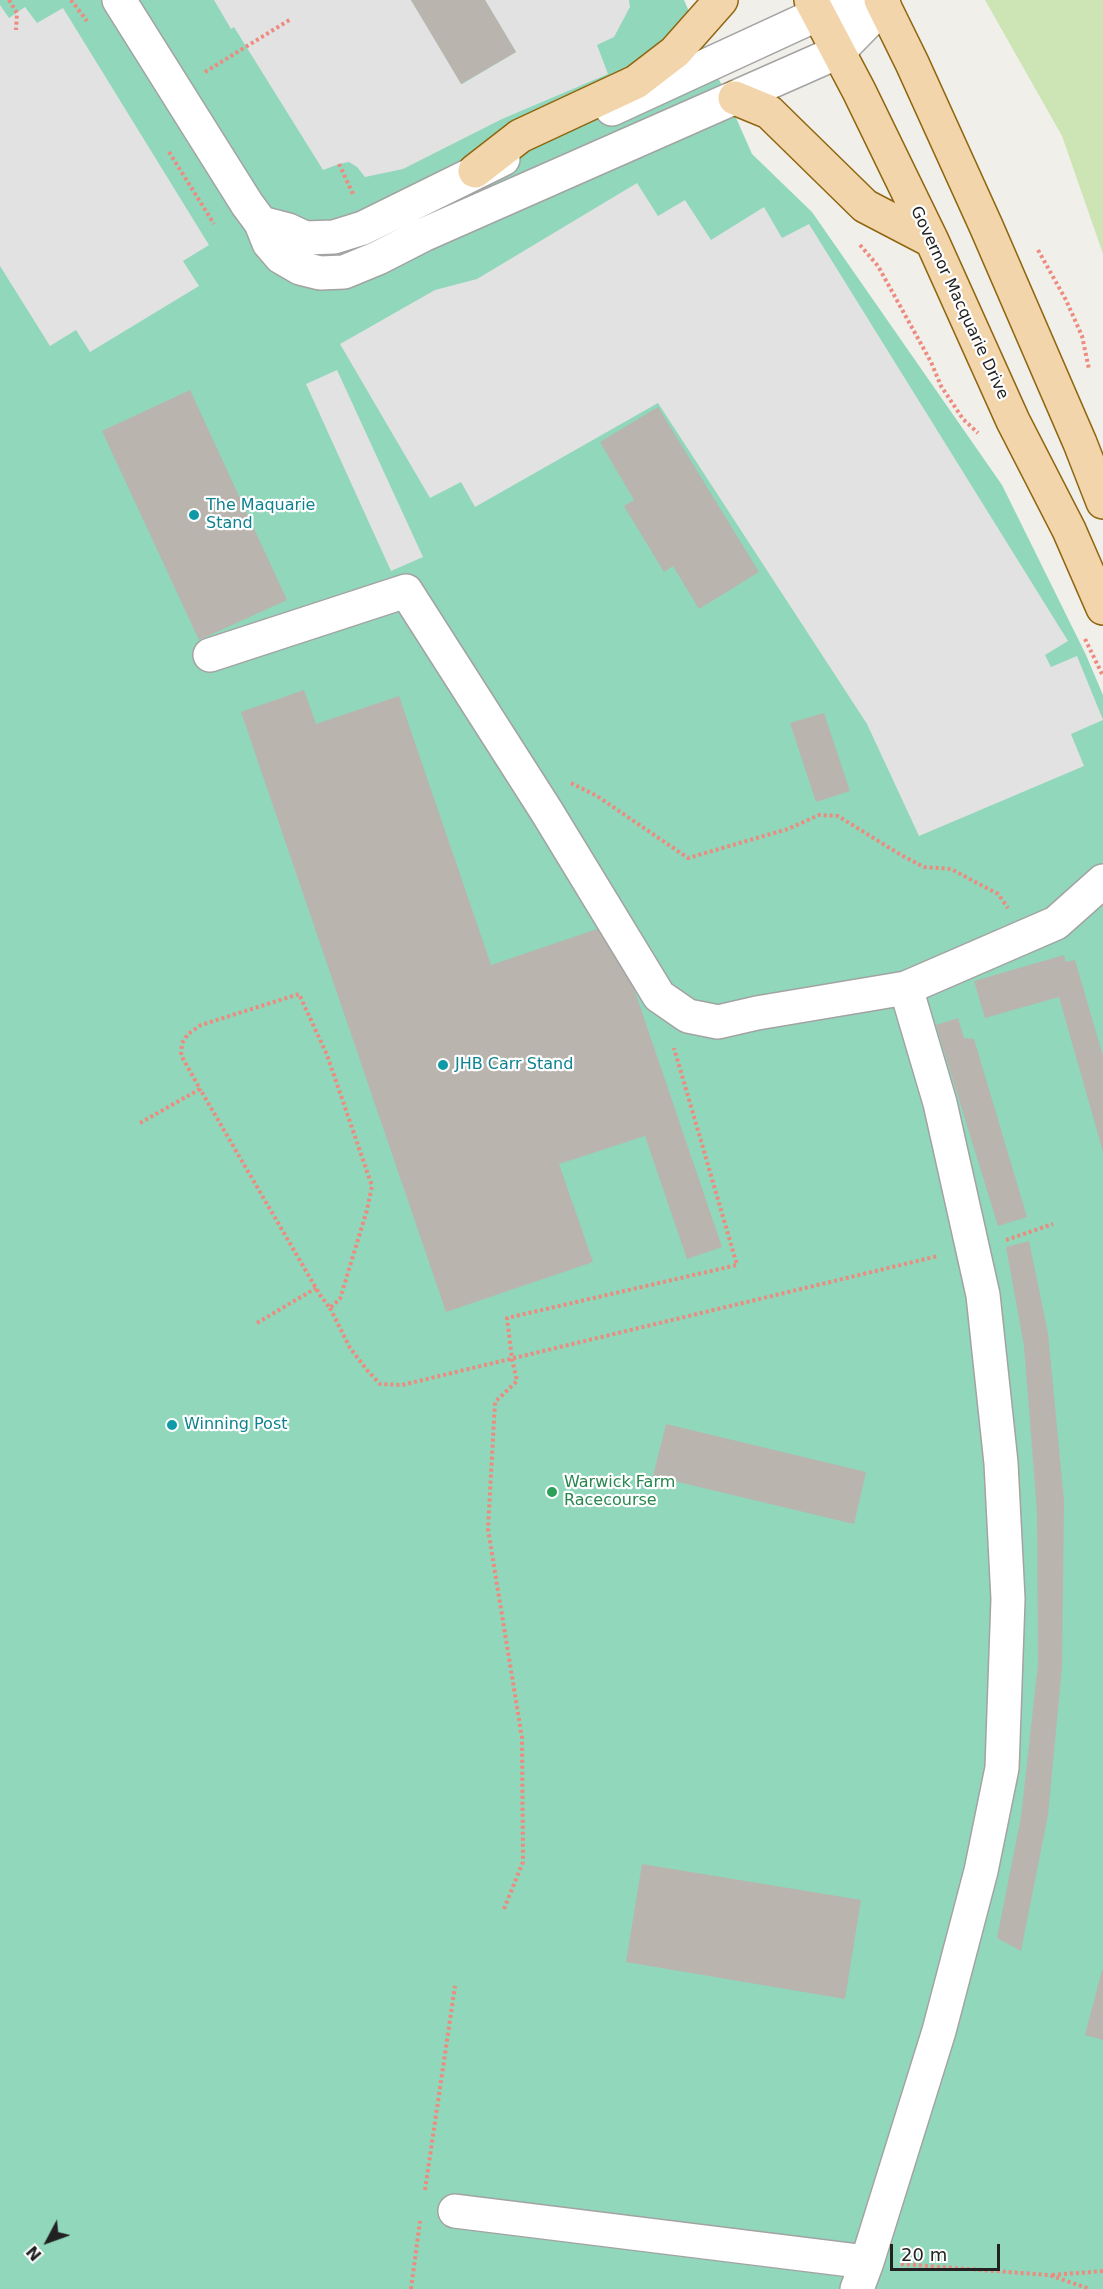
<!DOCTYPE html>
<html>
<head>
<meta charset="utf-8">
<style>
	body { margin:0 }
	#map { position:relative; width:1103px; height:2289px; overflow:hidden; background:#f1efea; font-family:"DejaVu Sans",sans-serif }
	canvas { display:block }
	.north { position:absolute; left:18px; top:2211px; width:60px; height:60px; -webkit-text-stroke:4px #fff; paint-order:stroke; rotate:229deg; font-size:16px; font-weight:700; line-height:24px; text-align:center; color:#222 }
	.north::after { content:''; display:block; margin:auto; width:21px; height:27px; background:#222; clip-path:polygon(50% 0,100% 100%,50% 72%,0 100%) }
	.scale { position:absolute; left:890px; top:2244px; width:110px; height:27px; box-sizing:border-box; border:3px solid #222; border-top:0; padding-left:8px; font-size:18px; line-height:21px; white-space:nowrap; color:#222; -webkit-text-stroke:4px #fff; paint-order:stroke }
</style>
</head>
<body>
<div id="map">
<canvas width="1103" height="2289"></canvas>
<div class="north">N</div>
<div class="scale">20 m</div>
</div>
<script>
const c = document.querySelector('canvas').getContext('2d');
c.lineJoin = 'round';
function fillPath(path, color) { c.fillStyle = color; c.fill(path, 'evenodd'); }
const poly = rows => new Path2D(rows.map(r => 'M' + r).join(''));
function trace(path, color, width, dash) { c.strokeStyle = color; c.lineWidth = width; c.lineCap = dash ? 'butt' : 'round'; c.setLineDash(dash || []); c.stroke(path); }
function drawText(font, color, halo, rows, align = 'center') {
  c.font = font + ' "DejaVu Sans",sans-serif'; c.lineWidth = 4.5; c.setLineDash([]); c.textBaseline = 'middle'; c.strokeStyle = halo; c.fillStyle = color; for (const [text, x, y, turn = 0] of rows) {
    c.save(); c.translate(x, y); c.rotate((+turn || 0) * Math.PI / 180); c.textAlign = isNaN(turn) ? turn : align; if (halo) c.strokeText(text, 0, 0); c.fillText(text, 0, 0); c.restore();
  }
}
const grass = poly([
	[985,0,1103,0,1103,254,1062,136]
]);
const pitch = poly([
	[0,0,684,0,752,154,812,212,1002,485,1086,655,1103,695,1103,2289,0,2289]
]);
const parking = poly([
	[214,0,411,0,462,84,516,52,485,0,629,0,630,7,614,37,597,45,608,74,502,119,403,169,365,177,357,167,349,162,339,164,323,170,234,27,231,29],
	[0,5,9,18,25,7,37,23,63,8,209,245,183,261,199,286,90,352,76,330,50,346,0,266],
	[637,183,658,216,685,200,711,240,764,207,782,238,809,224,1068,641,1045,655,1051,667,1077,656,1103,720,1071,734,1084,766,919,836,867,724,658,403,475,507,461,482,430,498,340,344,435,290,477,279],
	[337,370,423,557,391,571,306,384]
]);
const building = poly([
	[411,0,485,0,516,52,461,84],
	[190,390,287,600,199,640,102,431],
	[658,407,759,572,699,609,673,566,664,572,624,506,634,500,600,442],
	[304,690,316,724,399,696,491,965,612,924,722,1247,687,1259,645,1136,559,1164,593,1262,446,1312,241,712],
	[824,713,850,791,816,802,790,723],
	[1064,955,1066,962,1075,960,1103,1056,1103,1152,1059,997,985,1018,974,981],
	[958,1018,964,1038,974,1039,1027,1217,998,1226,936,1025],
	[1029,1241,1048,1333,1064,1501,1062,1667,1048,1815,1021,1951,997,1938,1021,1817,1038,1664,1037,1511,1024,1346,1006,1247],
	[666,1424,866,1472,854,1524,653,1476],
	[642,1864,861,1900,845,1999,626,1962],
	[1102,1970,1103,1970,1103,2040,1085,2035]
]);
const path = poly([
	[9,0,17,13,16,30],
	[71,0,87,21],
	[205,72,291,19],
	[169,152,214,224],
	[339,164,353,194],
	[860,245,878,266,931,362,941,386,963,419,978,433],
	[1038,250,1066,300,1082,336,1089,369],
	[1085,639,1103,676],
	[571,783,597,796,688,858,788,829,819,815,838,816,901,855,924,867,951,869,998,894,1008,908],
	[140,1123,200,1089,181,1055,182,1043,188,1034,201,1025,299,994,327,1055,372,1186,367,1210,340,1299,330,1308,320,1295,200,1089],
	[1006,1240,1053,1224],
	[330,1308,350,1348,367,1370,380,1384,402,1385,938,1256],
	[257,1323,316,1288],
	[504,1909,523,1862,522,1738,488,1529,495,1402,517,1381,512,1359,507,1318,737,1265,674,1048],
	[425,2190,455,1986],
	[901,2264,1049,2275,1090,2289],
	[1052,2275,1103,2271],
	[411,2289,420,2221]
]);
const minor = poly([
	[119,0,247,204,261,223,269,243,281,257,300,268,320,273,344,272,378,258,423,235,838,52,884,5],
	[612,109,818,14,884,5],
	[261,223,288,230,305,238,334,237,363,228,503,159],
	[210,655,406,591,547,812,659,996,688,1016,718,1022,757,1013,906,988],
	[455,2211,867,2262],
	[857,2289,867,2262,939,2031,981,1871,1002,1768,1008,1599,1001,1463,983,1295,940,1103,906,988,1056,923,1103,881]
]);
const major = poly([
	[811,0,859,91,932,241,1013,421,1069,530,1103,608],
	[881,0,912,63,986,226,1080,443,1103,502],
	[735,98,769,112,865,206,932,241],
	[475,171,520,136,636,82,675,52,721,0]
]);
const markers = [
	[194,515,6,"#0f9aa8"],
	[443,1065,6,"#0f9aa8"],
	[172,1425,6,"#0f9aa8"],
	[552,1492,6,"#2e9e5b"]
];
const streetNames = [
	["Governor Macquarie Drive",959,303,65]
];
const cultureNames = [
	["The Maquarie",206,506],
	["Stand",206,524],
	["JHB Carr Stand",455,1065],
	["Winning Post",184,1425]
];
const leisureNames = [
	["Warwick Farm",564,1483],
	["Racecourse",564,1501]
];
fillPath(grass, '#cde5b5');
fillPath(pitch, '#90d7bc');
fillPath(parking, '#e2e2e2');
fillPath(building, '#bab4af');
trace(minor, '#a3a3a3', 36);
trace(major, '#906610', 36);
trace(path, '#ed8b7f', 4, [3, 3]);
trace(minor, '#fff', 33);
trace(major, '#f3d5ac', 33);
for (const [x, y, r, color] of markers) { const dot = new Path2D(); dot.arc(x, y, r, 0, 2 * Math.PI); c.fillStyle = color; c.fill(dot); trace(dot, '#fff', 2); }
drawText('16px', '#222', '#fff', streetNames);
drawText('16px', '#0d838f', '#fff', cultureNames, 'left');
drawText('16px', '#27864d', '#fff', leisureNames, 'left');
</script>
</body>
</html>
